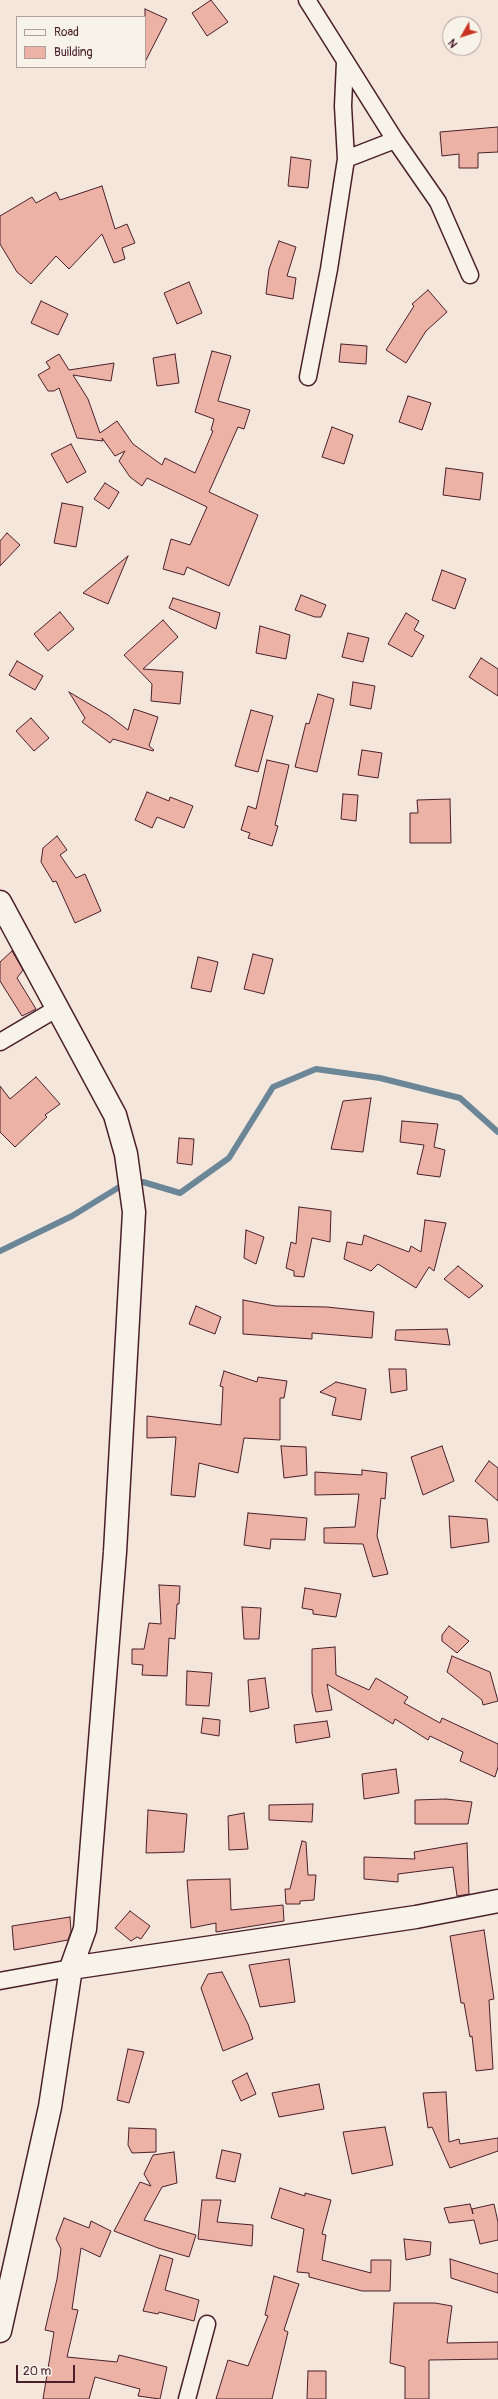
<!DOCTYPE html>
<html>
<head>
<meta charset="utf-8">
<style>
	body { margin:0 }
	#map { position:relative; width:498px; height:2399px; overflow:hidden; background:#f5e6db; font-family:Pangolin,sans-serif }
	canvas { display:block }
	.legend { position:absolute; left:16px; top:16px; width:130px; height:52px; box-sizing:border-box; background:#f7f3e8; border:1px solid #b29e9c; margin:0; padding:5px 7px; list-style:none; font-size:12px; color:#4a1f2b }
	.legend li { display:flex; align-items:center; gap:8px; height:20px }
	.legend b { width:20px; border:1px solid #b29e9c }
	.north { position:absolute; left:442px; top:16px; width:40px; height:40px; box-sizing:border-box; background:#f7f3e8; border:1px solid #b29e9c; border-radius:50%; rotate:231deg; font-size:11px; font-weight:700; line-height:16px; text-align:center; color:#4a1f2b }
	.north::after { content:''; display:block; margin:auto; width:14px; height:18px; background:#c8321e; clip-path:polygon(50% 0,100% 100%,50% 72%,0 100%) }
	.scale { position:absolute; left:16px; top:2365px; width:59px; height:18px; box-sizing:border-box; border:2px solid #4a1f2b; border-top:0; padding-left:5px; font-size:12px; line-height:14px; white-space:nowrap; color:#4a1f2b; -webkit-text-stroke:3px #f7f3e8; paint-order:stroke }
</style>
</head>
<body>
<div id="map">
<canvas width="498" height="2399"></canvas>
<ul class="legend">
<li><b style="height:5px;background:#f7f3e8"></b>Road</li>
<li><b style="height:11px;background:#ecb2a6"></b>Building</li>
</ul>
<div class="north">N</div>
<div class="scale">20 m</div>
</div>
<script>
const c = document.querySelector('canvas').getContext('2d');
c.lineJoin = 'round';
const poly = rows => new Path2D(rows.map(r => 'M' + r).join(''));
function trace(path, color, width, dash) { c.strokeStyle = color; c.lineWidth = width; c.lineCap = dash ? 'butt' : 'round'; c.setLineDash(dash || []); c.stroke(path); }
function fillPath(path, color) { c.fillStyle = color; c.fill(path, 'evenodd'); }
const stream = poly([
	[143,1182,180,1193,229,1158,273,1087,316,1069,380,1078,460,1098,498,1132],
	[0,1251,72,1216,121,1186]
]);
const building = poly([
	[211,0,228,22,207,36,192,13,211,0],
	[145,9,167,19,145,62,145,9],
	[498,127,498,152,478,153,478,168,459,168,459,154,442,156,440,132,498,127],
	[291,157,311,160,308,188,288,186,291,157],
	[102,186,115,229,127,224,135,243,122,248,125,259,114,263,102,234,69,269,56,256,31,284,17,272,0,244,0,216,32,197,36,203,56,192,60,200,102,186],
	[279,241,296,247,287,276,296,278,293,299,266,294,269,269,279,241],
	[189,282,202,313,177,324,164,293,189,282],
	[428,290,447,312,426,331,406,363,386,350,414,306,412,304,428,290],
	[41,301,68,314,58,335,31,323,41,301],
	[341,344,367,346,366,364,339,362,341,344],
	[212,351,231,356,218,401,250,410,244,429,238,427,209,492,258,515,229,586,187,567,184,575,163,569,171,539,190,545,207,507,147,478,142,486,130,477,119,461,125,451,115,456,102,438,103,441,77,438,59,388,54,391,48,391,38,375,50,368,46,362,59,354,69,370,114,363,111,381,73,375,88,399,100,433,117,421,133,444,162,465,165,458,195,473,213,431,211,430,214,419,195,412,212,351],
	[175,354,179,383,157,386,153,358,175,354],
	[408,396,431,403,422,430,399,422,408,396],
	[332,427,353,435,344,464,322,457,332,427],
	[71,444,86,472,67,483,51,454,71,444],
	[446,468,483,473,480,500,443,495,446,468],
	[105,483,119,492,109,509,94,499,105,483],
	[62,503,83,507,76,547,54,543,62,503],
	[7,533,20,545,0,566,0,541,7,533],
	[128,556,108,604,83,593,128,556],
	[442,570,466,579,455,609,432,600,442,570],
	[301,595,326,605,321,617,315,617,295,610,301,595],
	[173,598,220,613,216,629,169,608,173,598],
	[60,612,74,629,48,651,34,634,60,612],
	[406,613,419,621,414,630,424,636,412,657,388,644,406,613],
	[163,620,178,637,143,669,183,672,180,704,151,701,152,684,124,655,163,620],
	[260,626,290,635,286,659,256,653,260,626],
	[348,633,369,638,363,662,342,657,348,633],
	[481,658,498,669,498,696,469,677,481,658],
	[17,661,43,676,35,690,9,675,17,661],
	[353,682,375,686,371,709,350,705,353,682],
	[69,692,108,715,128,730,134,709,158,717,149,746,154,750,153,751,113,739,110,743,82,722,85,718,69,692],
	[318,694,334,699,317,772,295,767,306,723,309,724,318,694],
	[251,710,273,716,258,772,235,766,251,710],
	[31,718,49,738,34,751,16,731,31,718],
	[362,750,382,753,378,778,358,775,362,750],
	[267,760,289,765,275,825,278,826,272,846,248,838,250,833,241,830,248,806,256,809,267,760],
	[147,792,169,801,170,797,193,806,184,828,157,817,152,828,135,820,147,792],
	[343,794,358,795,356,821,341,819,343,794],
	[450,799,451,843,410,843,410,813,418,813,417,800,450,799],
	[57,836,67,850,60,855,76,878,85,874,101,911,75,923,56,881,53,882,41,862,43,848,57,836],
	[12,951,23,970,17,978,36,1009,22,1016,0,981,0,962,12,951],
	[253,954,273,959,264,994,244,989,253,954],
	[198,957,218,962,211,992,191,988,198,957],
	[36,1077,60,1104,45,1115,47,1117,15,1147,0,1132,0,1086,10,1099,36,1077],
	[371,1098,363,1152,331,1149,343,1101,371,1098],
	[402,1121,438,1124,434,1147,445,1150,440,1177,417,1174,424,1145,400,1142,402,1121],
	[179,1138,194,1139,192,1165,177,1163,179,1138],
	[299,1207,331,1211,330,1242,312,1238,304,1277,294,1276,294,1271,286,1268,291,1242,296,1244,299,1207],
	[425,1220,446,1223,434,1271,429,1267,416,1288,378,1264,371,1271,344,1259,347,1242,362,1245,364,1235,409,1252,411,1246,421,1252,425,1220],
	[246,1230,264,1237,256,1264,244,1258,246,1230],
	[458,1266,483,1286,469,1298,444,1279,458,1266],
	[243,1300,275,1306,327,1307,374,1312,372,1338,312,1333,312,1339,243,1334,243,1300],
	[196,1306,221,1317,215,1334,189,1324,196,1306],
	[447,1329,450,1345,395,1340,396,1330,447,1329],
	[389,1369,406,1369,407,1390,391,1393,389,1369],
	[224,1371,257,1382,258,1377,287,1381,284,1398,280,1398,280,1440,244,1438,238,1473,199,1463,195,1497,171,1495,176,1437,147,1438,147,1416,221,1425,223,1387,220,1386,224,1371],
	[336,1382,366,1389,361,1420,332,1415,336,1398,320,1392,336,1382],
	[281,1446,306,1447,307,1475,284,1478,281,1446],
	[442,1446,454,1481,423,1495,411,1457,442,1446],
	[489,1461,498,1468,498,1501,475,1481,489,1461],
	[362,1470,387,1473,385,1499,381,1498,377,1536,388,1574,373,1577,363,1544,324,1543,324,1528,355,1527,359,1494,315,1495,315,1472,362,1475,362,1470],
	[248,1513,307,1518,305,1540,271,1539,270,1549,244,1545,248,1513],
	[449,1516,487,1519,489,1542,451,1548,449,1516],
	[159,1585,180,1586,179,1604,177,1604,175,1639,169,1638,167,1676,142,1675,143,1665,132,1664,132,1649,144,1649,149,1623,161,1624,159,1585],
	[305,1588,341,1594,336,1617,313,1614,313,1610,302,1608,305,1588],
	[242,1607,261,1608,259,1639,244,1639,242,1607],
	[449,1626,469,1641,457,1653,442,1641,442,1635,449,1626],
	[335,1647,336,1675,369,1690,376,1678,408,1697,404,1703,440,1723,442,1718,498,1744,498,1767,495,1777,460,1761,463,1752,430,1736,428,1740,395,1719,393,1724,327,1684,332,1710,316,1712,312,1693,312,1649,335,1647],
	[452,1656,490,1672,498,1701,483,1705,482,1700,447,1672,452,1656],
	[187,1671,212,1673,209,1706,186,1705,187,1671],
	[265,1678,269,1708,250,1712,248,1680,265,1678],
	[203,1718,220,1720,219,1736,201,1733,203,1718],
	[327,1721,330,1737,296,1743,294,1725,327,1721],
	[396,1769,399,1793,364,1799,362,1774,396,1769],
	[446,1799,472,1802,468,1824,415,1824,415,1800,446,1799],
	[313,1804,312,1822,269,1820,269,1805,313,1804],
	[148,1810,187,1814,184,1852,146,1853,148,1810],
	[244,1813,248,1849,229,1850,228,1816,244,1813],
	[302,1841,306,1842,308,1875,316,1875,314,1900,300,1901,300,1904,286,1904,285,1889,290,1889,302,1841],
	[467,1843,469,1894,457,1896,453,1867,398,1874,398,1882,364,1879,364,1857,415,1859,414,1852,467,1843],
	[230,1879,231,1910,283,1905,284,1921,216,1932,216,1923,191,1928,187,1880,230,1879],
	[130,1911,150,1926,141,1939,137,1937,131,1941,115,1928,130,1911],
	[70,1917,71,1931,68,1940,14,1950,12,1926,70,1917],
	[484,1930,494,1999,489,2000,493,2069,476,2071,472,2036,470,2037,464,2003,461,2003,450,1936,484,1930],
	[289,1959,295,2002,260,2007,249,1965,289,1959],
	[222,1972,248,2024,253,2039,223,2051,201,1988,208,1974,222,1972],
	[128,2049,144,2052,129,2103,117,2100,128,2049],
	[247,2073,256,2094,241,2101,232,2081,247,2073],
	[319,2084,324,2109,279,2117,272,2093,319,2084],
	[446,2092,449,2142,459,2139,460,2144,498,2138,498,2151,450,2168,432,2127,428,2128,423,2093,446,2092],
	[385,2127,393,2165,352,2174,343,2132,385,2127],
	[129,2128,156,2129,156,2152,132,2153,128,2145,129,2128],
	[222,2150,241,2154,235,2182,216,2178,222,2150],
	[174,2152,177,2183,162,2187,144,2220,196,2235,189,2257,158,2248,114,2231,140,2182,151,2186,144,2174,153,2155,174,2152],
	[280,2188,305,2196,305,2193,331,2200,322,2234,326,2235,322,2260,371,2273,371,2260,391,2260,390,2291,362,2291,309,2277,309,2273,297,2272,304,2229,271,2218,280,2188],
	[202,2200,221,2200,217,2222,253,2225,252,2246,198,2239,202,2200],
	[470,2204,473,2214,472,2209,494,2204,498,2222,498,2240,480,2244,474,2220,449,2223,444,2208,470,2204],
	[64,2218,89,2228,91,2221,111,2231,100,2257,81,2248,72,2309,78,2310,67,2357,117,2362,119,2355,167,2367,160,2399,138,2396,140,2389,95,2377,89,2399,43,2399,54,2332,45,2330,57,2279,61,2249,56,2239,64,2218],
	[404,2239,431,2242,430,2255,406,2260,404,2239],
	[160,2255,173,2259,165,2290,199,2300,194,2321,159,2312,158,2314,143,2311,160,2255],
	[450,2259,498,2274,498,2293,451,2278,450,2259],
	[274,2276,299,2284,284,2330,288,2332,272,2399,216,2399,228,2360,248,2366,268,2316,265,2315,274,2276],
	[394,2303,435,2303,452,2306,447,2343,498,2342,498,2359,429,2360,429,2399,405,2399,405,2367,390,2363,394,2303],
	[308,2371,326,2371,326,2399,307,2399,308,2371]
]);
const street = poly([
	[307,0,395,140,438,202,470,275],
	[346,159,395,140],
	[308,377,329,269,346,159,343,106,345,62],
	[0,1042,56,1009],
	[0,1981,71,1968],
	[187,2399,207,2324]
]);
const secondary = poly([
	[0,902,115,1115,126,1154,134,1212,115,1552,85,1929,71,1968,50,2107,0,2331],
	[71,1968,416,1917,498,1901]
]);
trace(stream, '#6a8697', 6);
fillPath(building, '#ecb2a6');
trace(building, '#4a1f2b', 1);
trace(street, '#4a1f2b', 19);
trace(secondary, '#4a1f2b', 25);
trace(street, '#f7f3e8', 16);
trace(secondary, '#f7f3e8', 22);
</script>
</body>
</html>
